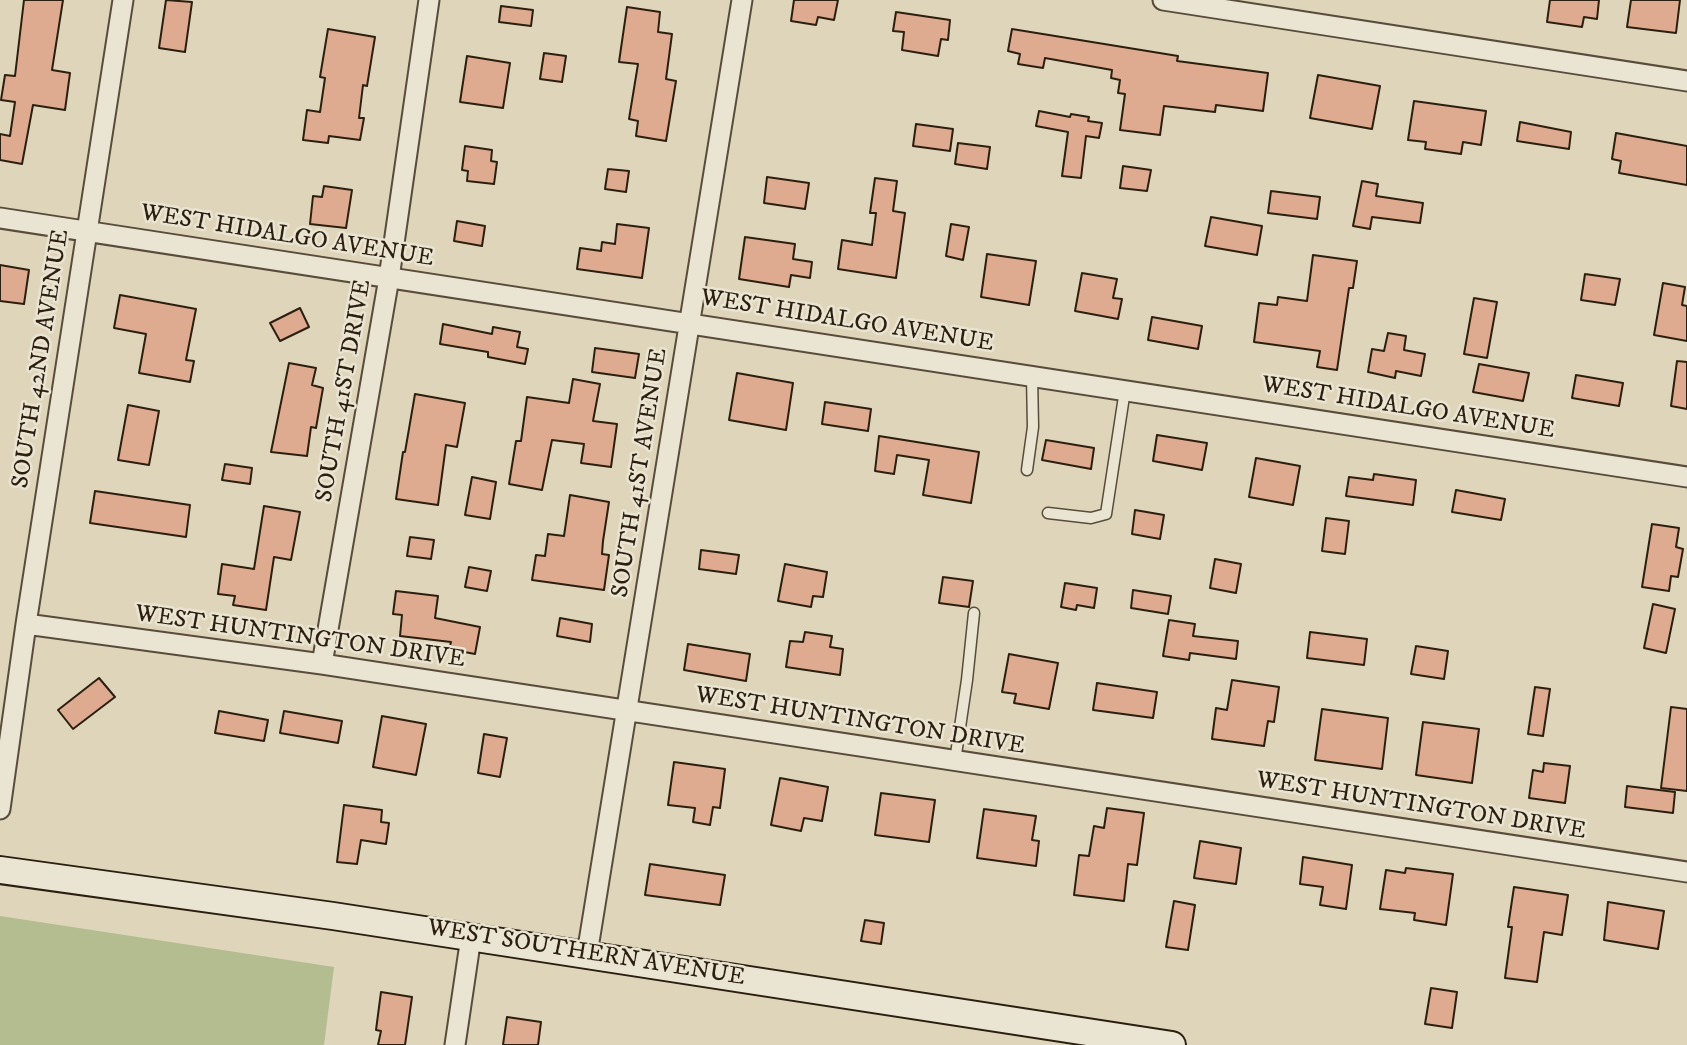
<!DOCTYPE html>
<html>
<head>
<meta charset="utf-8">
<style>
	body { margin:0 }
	canvas { display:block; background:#dfd5bb }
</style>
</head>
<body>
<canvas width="1687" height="1045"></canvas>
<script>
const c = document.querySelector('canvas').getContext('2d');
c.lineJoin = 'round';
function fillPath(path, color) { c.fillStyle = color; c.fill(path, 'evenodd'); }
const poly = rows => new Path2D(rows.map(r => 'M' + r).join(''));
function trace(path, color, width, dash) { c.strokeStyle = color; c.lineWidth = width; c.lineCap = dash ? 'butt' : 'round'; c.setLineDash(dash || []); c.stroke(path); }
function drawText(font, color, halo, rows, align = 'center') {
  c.font = font + ' "IM FELL DW Pica",serif'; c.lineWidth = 5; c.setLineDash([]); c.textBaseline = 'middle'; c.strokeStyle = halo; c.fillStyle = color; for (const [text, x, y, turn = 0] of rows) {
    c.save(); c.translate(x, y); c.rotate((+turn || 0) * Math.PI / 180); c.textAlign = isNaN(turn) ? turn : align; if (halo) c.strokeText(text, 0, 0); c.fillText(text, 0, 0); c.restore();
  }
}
const green = poly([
	[0,916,334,967,324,1045,0,1045]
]);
const building = poly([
	[24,0,63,0,52,70,70,73,65,110,33,105,22,164,0,160,0,134,10,136,15,102,1,100,5,75,15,76,24,0],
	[166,0,192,2,185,52,159,48,166,0],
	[794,0,838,0,834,20,818,17,816,25,791,21,794,0],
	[1550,0,1599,0,1597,19,1584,17,1582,27,1547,22,1550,0],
	[1631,0,1680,0,1676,33,1627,27,1631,0],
	[501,6,533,10,531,26,499,22,501,6],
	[627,7,660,12,658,32,672,34,666,79,676,81,666,141,636,136,638,121,629,119,638,64,619,62,627,7],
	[896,12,950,20,948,40,941,39,938,56,902,50,904,32,893,31,896,12],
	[328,29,375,37,367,86,363,85,359,118,364,118,360,140,329,136,328,143,303,140,307,110,320,112,325,78,320,77,328,29],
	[1012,29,1178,56,1177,61,1268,73,1263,111,1216,105,1215,112,1164,106,1160,135,1120,130,1125,94,1118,93,1120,80,1111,78,1112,70,1045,58,1043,68,1018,64,1020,54,1008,51,1012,29],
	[544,53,566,56,562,82,540,79,544,53],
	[467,56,510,63,503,108,460,102,467,56],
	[1318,75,1380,86,1372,129,1310,118,1318,75],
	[1414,101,1486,111,1481,145,1463,142,1461,154,1425,149,1426,142,1408,140,1414,101],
	[1039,111,1070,117,1071,114,1089,117,1088,121,1102,123,1099,138,1086,136,1081,178,1062,176,1068,132,1036,126,1039,111],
	[1520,122,1571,132,1569,149,1517,141,1520,122],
	[916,124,953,129,950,151,913,146,916,124],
	[1616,133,1687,146,1687,185,1619,173,1621,161,1612,159,1616,133],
	[958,143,990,147,987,169,955,164,958,143],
	[465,146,492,150,491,161,497,162,494,184,467,181,468,171,462,170,465,146],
	[1123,166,1151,170,1147,191,1120,188,1123,166],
	[608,169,629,171,626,192,605,189,608,169],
	[767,177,809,183,805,209,764,203,767,177],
	[875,178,897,181,893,211,905,213,896,278,838,269,842,240,872,245,876,213,870,213,875,178],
	[1362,181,1378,184,1376,196,1423,203,1420,223,1372,217,1370,229,1353,226,1362,181],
	[324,186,352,190,346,228,310,224,313,196,322,197,324,186],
	[1271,191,1320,197,1317,219,1268,213,1271,191],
	[1211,217,1262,226,1257,255,1205,246,1211,217],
	[457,221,485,226,482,246,454,241,457,221],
	[617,224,649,228,642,278,577,269,580,248,601,251,602,242,615,244,617,224],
	[951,224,969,227,963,260,946,256,951,224],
	[745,237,795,244,793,259,812,262,810,278,791,275,789,287,739,279,745,237],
	[987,254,1036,261,1029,305,981,297,987,254],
	[1313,255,1357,261,1353,288,1349,288,1337,370,1317,367,1320,351,1254,342,1259,303,1277,305,1278,297,1307,301,1313,255],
	[0,265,29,270,24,304,0,301,0,265],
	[1082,273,1117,279,1113,298,1122,299,1118,319,1075,311,1082,273],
	[1585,274,1620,279,1615,305,1581,300,1585,274],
	[1663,283,1685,287,1682,305,1687,306,1687,341,1654,335,1663,283],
	[120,295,196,309,186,360,194,361,190,382,139,373,146,334,114,328,120,295],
	[1474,298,1497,302,1487,358,1464,354,1474,298],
	[300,308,309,327,280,341,270,323,300,308],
	[1152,317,1202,326,1198,349,1148,340,1152,317],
	[443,324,492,334,493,327,520,332,517,347,528,349,525,364,488,357,488,352,440,344,443,324],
	[1388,333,1406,336,1404,350,1425,354,1421,376,1396,371,1395,378,1368,372,1372,349,1384,351,1388,333],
	[595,348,639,354,635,378,592,372,595,348],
	[1677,361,1687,362,1687,409,1671,406,1677,361],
	[289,363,316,368,312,385,323,388,316,428,311,427,307,456,271,452,289,363],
	[1479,364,1529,373,1523,401,1473,392,1479,364],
	[737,373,793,383,786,430,729,420,737,373],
	[1576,375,1623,383,1619,406,1572,398,1576,375],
	[573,379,600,384,593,421,617,424,611,467,581,463,584,444,552,440,542,490,509,484,516,441,521,441,527,397,569,403,573,379],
	[415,394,465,403,457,447,446,445,438,505,396,499,403,452,405,452,415,394],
	[825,402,871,409,868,431,822,424,825,402],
	[128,405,159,411,149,465,118,460,128,405],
	[1157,435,1207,443,1202,470,1153,461,1157,435],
	[879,436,979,452,971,503,923,495,929,460,897,455,894,474,875,471,879,436],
	[1046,440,1094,448,1091,469,1042,460,1046,440],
	[1256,458,1300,466,1293,505,1249,497,1256,458],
	[225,464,252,468,250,484,222,480,225,464],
	[1374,474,1416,480,1413,505,1346,496,1349,477,1373,480,1374,474],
	[472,477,496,482,490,519,465,515,472,477],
	[1456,490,1505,499,1501,520,1452,512,1456,490],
	[95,491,190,505,186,537,90,523,95,491],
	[570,495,609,502,603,541,602,554,609,555,604,590,532,580,536,555,545,556,548,534,564,536,570,495],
	[264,506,300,512,291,560,274,557,266,610,233,605,235,596,218,594,222,564,254,569,264,506],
	[1135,510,1164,515,1160,539,1132,534,1135,510],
	[1326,518,1349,521,1345,554,1322,551,1326,518],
	[1652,524,1679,528,1676,547,1683,549,1678,577,1671,576,1669,591,1642,587,1652,524],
	[410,537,434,540,431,559,407,556,410,537],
	[701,550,739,555,736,574,699,569,701,550],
	[1215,559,1241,564,1236,593,1210,588,1215,559],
	[785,564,827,572,823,597,813,596,811,607,778,601,785,564],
	[469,567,491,571,487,591,465,587,469,567],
	[943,577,973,581,969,607,939,603,943,577],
	[1065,583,1097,588,1094,608,1077,605,1076,610,1061,607,1065,583],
	[1133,590,1171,596,1168,614,1131,608,1133,590],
	[396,591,438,596,435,618,480,627,475,654,449,649,451,642,400,636,402,615,393,614,396,591],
	[1653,604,1675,609,1666,653,1644,648,1653,604],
	[560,618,592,624,590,642,557,636,560,618],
	[1169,620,1195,624,1193,636,1238,641,1236,659,1190,653,1189,660,1163,656,1169,620],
	[805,632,832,636,830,647,843,649,840,675,786,667,790,641,803,642,805,632],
	[1310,632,1367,639,1364,665,1307,658,1310,632],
	[688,644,750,654,746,681,684,670,688,644],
	[1416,646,1448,651,1444,679,1411,674,1416,646],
	[1009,654,1058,663,1049,709,1014,703,1016,694,1002,692,1009,654],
	[99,678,115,697,73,729,58,710,99,678],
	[1232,680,1279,687,1274,722,1268,721,1264,746,1212,739,1216,708,1227,710,1232,680],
	[1097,683,1157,692,1153,718,1093,710,1097,683],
	[1535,687,1550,689,1543,736,1528,734,1535,687],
	[1671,707,1687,709,1687,791,1661,788,1671,707],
	[1322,709,1388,718,1382,769,1315,760,1322,709],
	[219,711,268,720,264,741,215,733,219,711],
	[284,711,342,721,338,743,280,733,284,711],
	[382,716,426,724,416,775,373,767,382,716],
	[1423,722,1479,729,1472,783,1416,775,1423,722],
	[484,734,507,738,500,777,478,773,484,734],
	[674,762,725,769,720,808,713,807,710,825,693,822,695,808,668,805,674,762],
	[1544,763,1570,766,1565,803,1529,798,1533,770,1543,772,1544,763],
	[780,778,828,787,822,821,804,818,801,831,771,825,780,778],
	[1627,786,1675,792,1673,813,1625,807,1627,786],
	[881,793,935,800,929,842,875,835,881,793],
	[344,805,382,810,381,822,389,823,386,844,361,840,357,864,337,862,344,805],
	[1107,808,1144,813,1137,865,1128,864,1124,901,1074,895,1079,855,1089,856,1094,826,1104,828,1107,808],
	[984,809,1036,816,1032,840,1039,841,1036,866,977,858,984,809],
	[1200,841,1241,848,1236,884,1194,878,1200,841],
	[1303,857,1352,865,1346,909,1320,905,1323,887,1300,884,1303,857],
	[650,864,725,875,720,905,645,895,650,864],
	[1406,868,1453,874,1446,925,1414,920,1415,913,1380,909,1386,870,1405,873,1406,868],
	[1514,887,1568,895,1562,935,1544,932,1537,982,1505,978,1512,927,1508,927,1514,887],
	[1174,901,1195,905,1188,950,1166,947,1174,901],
	[1608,902,1664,911,1658,949,1604,940,1608,902],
	[865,920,884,923,881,944,861,941,865,920],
	[1431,988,1457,992,1452,1028,1425,1024,1431,988],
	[381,992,412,997,405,1045,378,1045,381,1031,376,1030,381,992],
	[507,1017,541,1022,538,1045,503,1045,507,1017]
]);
const service = poly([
	[1027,470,1033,427,1032,376],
	[1048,513,1091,518,1106,514,1125,390],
	[955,761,967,680,974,613]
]);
const minor = poly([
	[1163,0,1687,81],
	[0,218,1687,477],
	[26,624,322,664,1687,872],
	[322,664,389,278,429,0],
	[0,809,26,624,123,0],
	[587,954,742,0],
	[455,1045,471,937]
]);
const secondary = poly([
	[0,870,333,916,1172,1045]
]);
const streetNames = [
	["WEST HIDALGO AVENUE",287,237,9],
	["WEST HIDALGO AVENUE",847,322,9],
	["SOUTH 42ND AVENUE",42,359,-81],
	["SOUTH 41ST DRIVE",345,391,-80],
	["WEST HIDALGO AVENUE",1408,409,9],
	["SOUTH 41ST AVENUE",641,473,-81],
	["WEST HUNTINGTON DRIVE",300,638,8],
	["WEST HUNTINGTON DRIVE",860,722,9],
	["WEST HUNTINGTON DRIVE",1421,807,9],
	["WEST SOUTHERN AVENUE",586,954,9]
];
fillPath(green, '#b4bd8f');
fillPath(building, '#deab90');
trace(building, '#2c1f0f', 2);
trace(service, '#594c3a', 13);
trace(minor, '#594c3a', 23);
trace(secondary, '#2c1f0f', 30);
trace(service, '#eae4d3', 10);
trace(minor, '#eae4d3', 19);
trace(secondary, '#eae4d3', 26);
drawText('24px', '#2c1f0f', '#eae4d3', streetNames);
</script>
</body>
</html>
